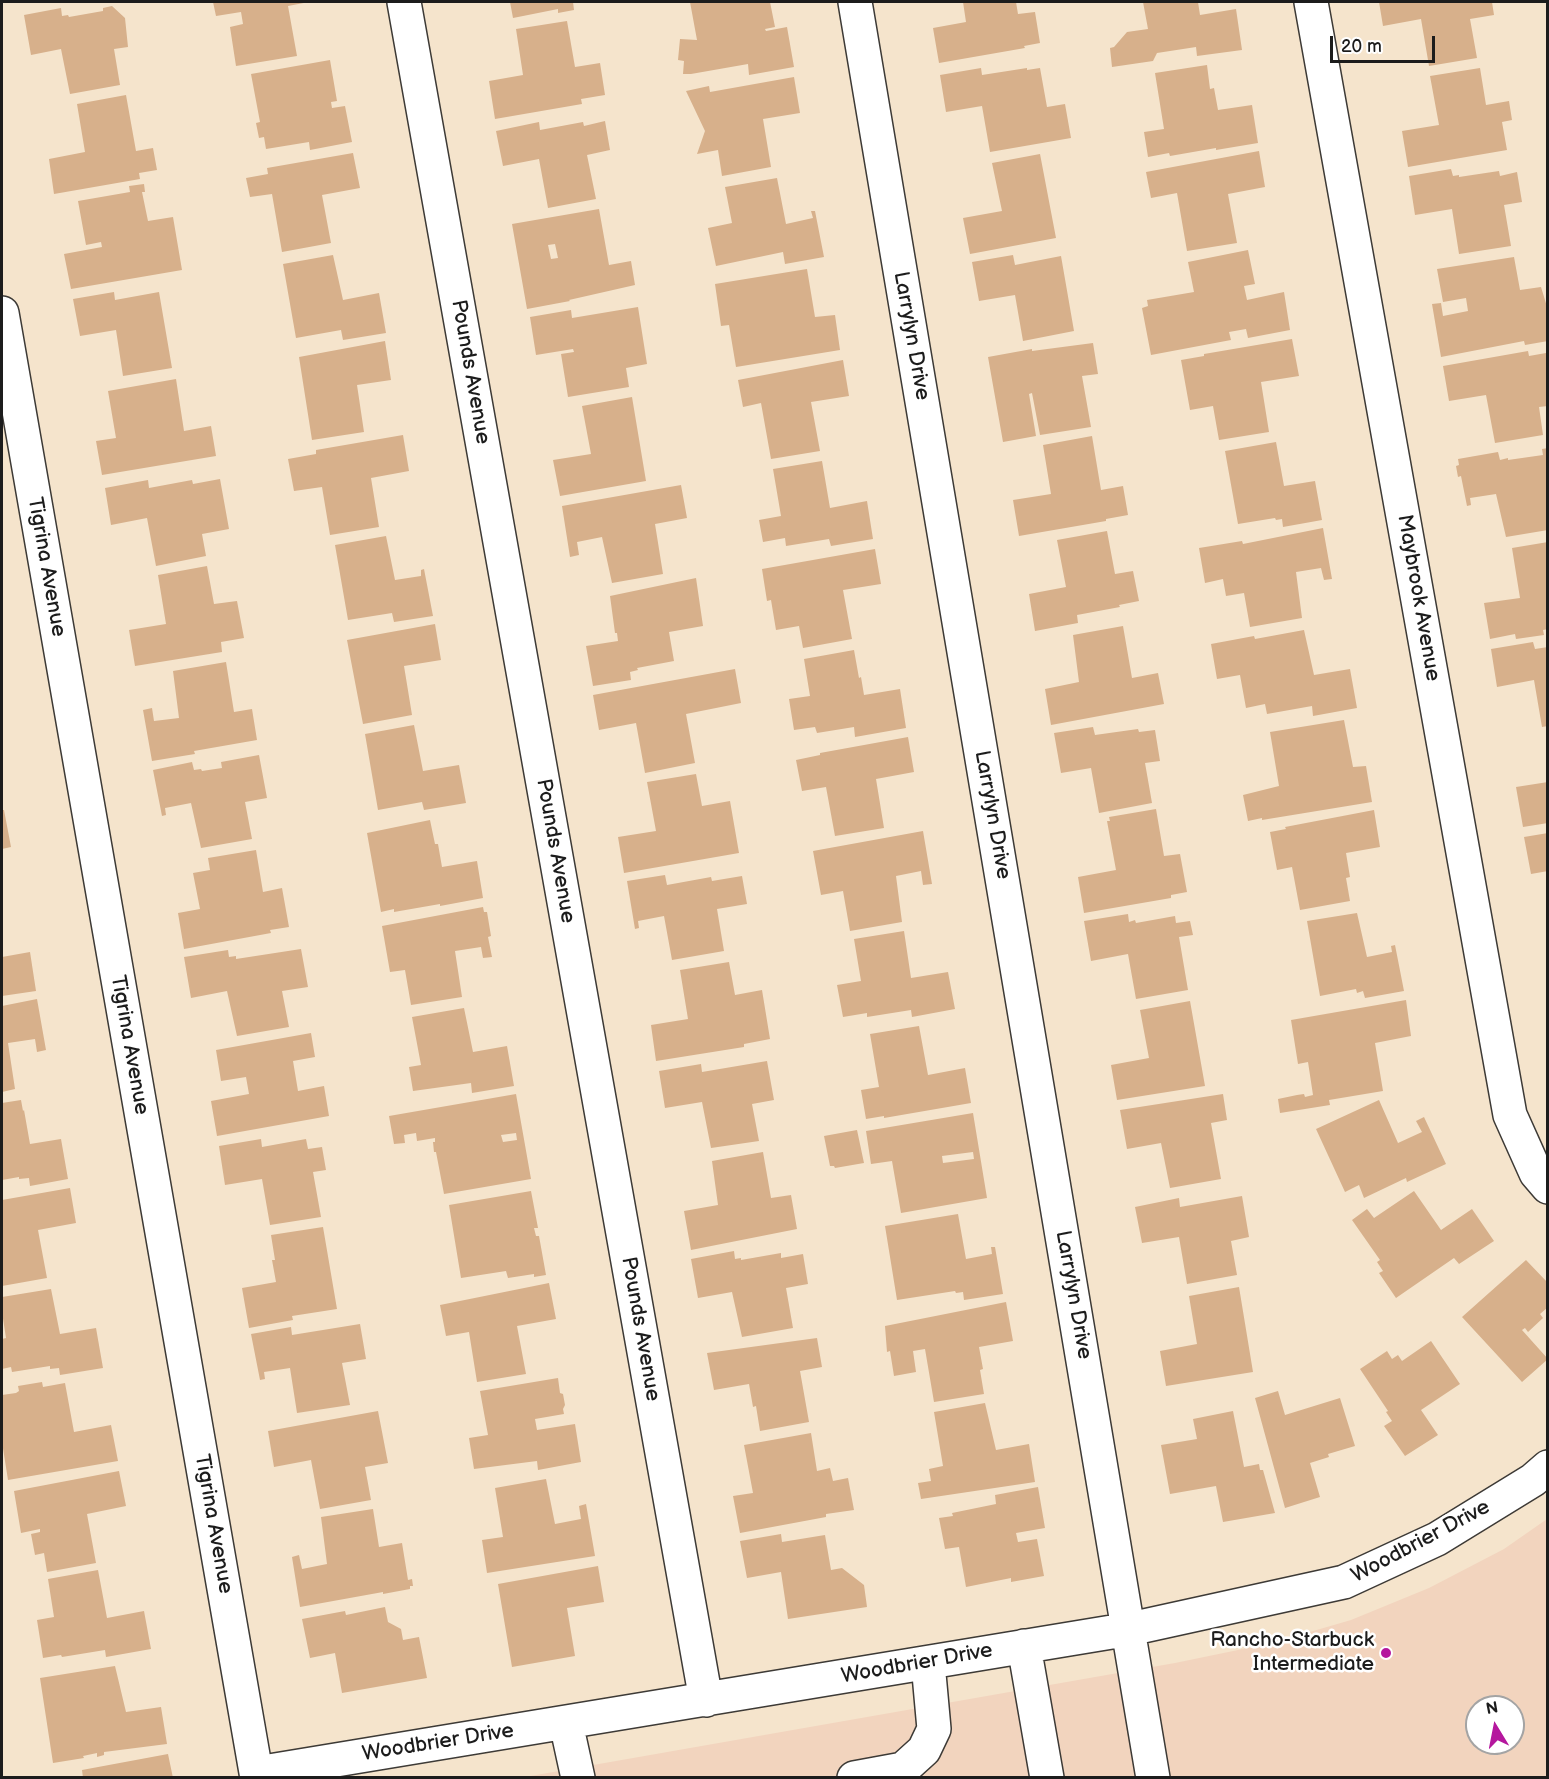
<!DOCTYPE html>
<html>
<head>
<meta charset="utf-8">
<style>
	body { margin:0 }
	#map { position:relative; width:1549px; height:1779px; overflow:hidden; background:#f5e4cc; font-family:"Balsamiq Sans",sans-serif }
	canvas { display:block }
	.frame { position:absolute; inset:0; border:3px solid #1c1c1c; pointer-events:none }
	.north { position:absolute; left:1465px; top:1695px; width:60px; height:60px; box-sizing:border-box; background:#fff; border:2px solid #a4a4a4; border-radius:50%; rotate:350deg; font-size:16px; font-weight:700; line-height:24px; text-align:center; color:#1c1c1c }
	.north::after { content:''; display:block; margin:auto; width:21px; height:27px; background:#b5179e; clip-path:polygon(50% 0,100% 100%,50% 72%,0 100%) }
	.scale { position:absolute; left:1330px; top:36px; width:105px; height:27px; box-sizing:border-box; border:3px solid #1c1c1c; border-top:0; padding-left:8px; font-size:18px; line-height:21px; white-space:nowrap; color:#1c1c1c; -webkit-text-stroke:4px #fff; paint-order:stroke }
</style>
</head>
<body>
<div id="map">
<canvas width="1549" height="1779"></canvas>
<div class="frame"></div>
<div class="north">N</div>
<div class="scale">20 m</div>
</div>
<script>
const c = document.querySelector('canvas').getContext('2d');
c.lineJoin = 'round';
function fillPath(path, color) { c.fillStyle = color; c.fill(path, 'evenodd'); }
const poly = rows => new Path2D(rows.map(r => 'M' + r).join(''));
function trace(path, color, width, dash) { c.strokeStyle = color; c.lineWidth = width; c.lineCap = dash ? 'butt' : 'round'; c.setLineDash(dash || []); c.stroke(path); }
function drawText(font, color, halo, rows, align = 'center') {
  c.font = font + ' "Balsamiq Sans",sans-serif'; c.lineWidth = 5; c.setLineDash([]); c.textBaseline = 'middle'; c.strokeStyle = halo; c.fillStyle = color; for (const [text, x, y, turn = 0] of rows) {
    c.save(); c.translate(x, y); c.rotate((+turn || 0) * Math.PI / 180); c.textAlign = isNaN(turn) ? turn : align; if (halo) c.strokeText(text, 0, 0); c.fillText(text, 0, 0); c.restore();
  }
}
const built = poly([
	[1547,1519,1547,1777,519,1778,1175,1663,1272,1643,1351,1620,1429,1588,1504,1549],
	[1477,1707,1513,1707,1513,1743,1477,1743]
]);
const building = poly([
	[213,2,309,2,288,6,297,56,236,66,230,27,243,24,241,12,216,16],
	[510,2,573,2,574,10,558,13,558,9,513,18],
	[690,2,770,2,775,27,765,29,766,31,787,27,794,67,749,75,748,64,691,74,683,74,684,61,678,60,680,39,697,40],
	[963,2,1016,2,1018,14,1035,12,1040,43,1024,46,1025,48,939,63,933,28,966,22],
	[1143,2,1198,2,1200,15,1236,9,1242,50,1197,56,1196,47,1157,53,1153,61,1112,67,1110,48,1114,47,1127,32,1148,29],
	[1379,2,1492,2,1494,15,1470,19,1477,58,1429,66,1421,19,1383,26],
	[112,6,125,18,128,47,114,49,120,85,70,94,61,49,31,55,24,15,61,8,62,16,68,15,69,17,103,11,103,8],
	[567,21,575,67,600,63,605,95,581,99,582,104,495,119,489,81,523,75,516,29],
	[330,60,337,101,331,102,332,108,345,106,352,142,310,150,309,142,266,149,264,137,259,138,256,123,260,122,251,74],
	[1207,65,1210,89,1214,88,1218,110,1252,105,1258,143,1216,150,1216,148,1170,156,1169,153,1148,157,1144,132,1164,129,1155,73],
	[981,68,982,75,1027,68,1027,70,1040,68,1047,107,1065,104,1071,138,990,152,982,106,946,112,940,75],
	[1480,68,1486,105,1509,101,1512,120,1502,122,1507,150,1408,167,1402,131,1439,125,1430,76],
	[794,77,800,113,763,119,771,167,722,176,718,150,697,154,705,131,686,91,709,86,710,92],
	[126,95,136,151,153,148,157,170,139,173,140,179,54,194,49,159,85,152,77,104],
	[605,121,610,150,587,155,596,199,548,208,539,159,503,166,496,131,539,122,540,130,583,122,584,126],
	[1259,151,1265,187,1228,194,1237,243,1187,251,1177,193,1151,198,1146,172],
	[353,153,360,188,322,195,331,243,282,252,272,194,250,197,246,178,268,174,267,168],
	[1040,154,1056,238,970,254,963,218,1002,211,992,163],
	[1451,169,1453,176,1459,175,1459,177,1499,171,1500,176,1517,172,1522,202,1504,205,1511,246,1459,254,1452,209,1415,215,1409,176],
	[777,178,786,224,813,218,811,211,815,211,824,257,785,264,783,252,716,266,708,228,732,223,725,187],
	[144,184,145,192,142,192,148,221,173,217,182,270,71,289,64,254,102,247,101,242,86,245,78,201,130,192,129,186],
	[599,209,609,265,631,261,635,285,569,300,570,301,527,309,512,224],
	[555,244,558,258,551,259,548,245],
	[1248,250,1255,284,1244,286,1247,300,1284,292,1290,330,1248,338,1246,329,1229,332,1231,340,1151,355,1142,308,1148,306,1147,300,1194,292,1188,262],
	[333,255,343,300,379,293,386,333,343,340,341,330,296,338,283,264],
	[1013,255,1015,265,1061,256,1074,331,1023,341,1015,295,979,301,972,262],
	[1514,257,1520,290,1541,287,1548,310,1548,341,1525,345,1524,341,1441,357,1432,304,1441,303,1443,316,1468,311,1466,298,1443,302,1437,269],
	[807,269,815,317,835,315,840,350,736,367,729,325,721,326,715,284],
	[114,292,115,300,159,292,172,368,123,376,116,330,80,336,73,299],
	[638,307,647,364,626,368,629,387,568,397,561,354,574,352,573,349,536,355,530,317,571,310,572,318],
	[1292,339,1299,376,1261,382,1269,432,1219,440,1213,406,1190,410,1181,360,1204,356,1204,354],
	[385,341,391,380,357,385,364,432,312,440,299,357],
	[1093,343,1098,374,1082,376,1091,427,1040,435,1032,393,1029,394,1036,436,1003,442,988,357,1032,349,1032,351],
	[1528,351,1529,356,1546,353,1548,360,1548,406,1539,407,1543,435,1495,443,1486,395,1449,401,1443,366],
	[843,360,849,396,811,402,820,451,771,459,761,403,743,407,738,380],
	[176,379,184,431,211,426,216,456,102,475,96,441,116,438,108,391],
	[632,397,646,481,560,496,553,460,591,454,582,406],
	[403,435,409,471,371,478,379,527,330,535,322,487,294,491,288,459,316,454,316,450],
	[1092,436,1101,490,1123,486,1128,515,1106,519,1106,521,1019,536,1013,500,1051,494,1043,445],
	[1276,442,1284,486,1315,481,1322,520,1283,527,1282,519,1276,520,1275,518,1238,524,1225,451],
	[1548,448,1548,530,1506,537,1496,494,1470,498,1471,505,1467,506,1461,476,1458,477,1456,466,1459,465,1458,459,1498,452,1500,460,1508,458,1508,460,1543,455,1542,449],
	[822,461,830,508,867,501,873,539,831,546,829,539,786,546,785,538,763,542,759,520,781,516,773,469],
	[220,479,229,529,202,534,206,556,156,566,147,518,111,525,105,488,148,480,149,488,192,480,193,484],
	[681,485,687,518,655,524,663,574,612,583,602,537,577,542,579,555,570,557,562,506],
	[1323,528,1332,579,1324,580,1321,568,1296,572,1302,618,1250,627,1244,593,1226,596,1223,579,1205,583,1199,548,1242,541,1243,544],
	[1107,531,1115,574,1133,571,1139,601,1119,605,1120,607,1077,615,1078,623,1035,631,1029,594,1066,587,1057,540],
	[386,536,395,580,421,576,421,570,424,569,433,616,394,622,392,613,348,620,335,545],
	[1548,542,1548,629,1543,630,1544,635,1516,639,1515,634,1490,639,1484,603,1520,598,1512,548],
	[875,549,881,584,843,590,852,639,803,648,799,626,776,630,771,600,767,601,762,569],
	[207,566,214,604,237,601,244,638,221,642,222,652,135,666,129,630,166,624,158,575],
	[696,578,703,626,669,632,674,661,637,668,638,670,630,672,631,680,593,686,586,646,618,641,617,633,615,633,610,596],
	[435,624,441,660,404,666,412,715,363,724,347,640],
	[1123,626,1132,678,1158,673,1164,704,1051,725,1045,689,1079,682,1073,635],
	[1304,630,1314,675,1350,669,1357,708,1313,716,1312,706,1267,714,1265,704,1246,708,1240,675,1217,679,1211,644,1254,636,1255,639],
	[1533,642,1535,649,1548,647,1548,726,1542,727,1534,680,1497,687,1491,649],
	[854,650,859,678,861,677,864,695,900,689,906,728,855,737,854,727,817,733,815,727,794,730,789,699,810,696,804,659],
	[226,662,234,712,252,709,257,740,194,751,195,754,152,761,143,710,152,708,154,721,179,718,173,671],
	[735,669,741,703,686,714,695,763,645,773,636,723,599,730,593,695],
	[1344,720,1353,767,1366,766,1372,802,1262,820,1262,818,1248,821,1243,795,1279,786,1270,732],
	[414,725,423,771,459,765,466,803,424,810,422,802,378,810,365,734],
	[1093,727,1095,735,1138,729,1139,732,1155,730,1160,761,1145,763,1152,803,1099,813,1091,768,1061,773,1054,733],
	[908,737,914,772,876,779,884,828,835,836,826,787,802,791,796,760,820,755,820,753],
	[259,755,267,798,245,802,252,839,201,848,191,803,165,808,166,815,162,816,153,770,192,762,194,770,201,769,202,771,222,768,221,762],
	[696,774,702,806,730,801,739,853,624,873,618,837,656,831,647,782],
	[1548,782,1548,823,1523,827,1516,787],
	[1156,809,1164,856,1180,854,1187,892,1171,895,1171,898,1084,913,1078,877,1116,870,1107,821,1110,821,1109,817],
	[2,810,4,810,11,847,2,849],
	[1374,810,1380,847,1346,853,1350,877,1346,878,1350,901,1300,910,1292,867,1277,870,1270,832,1286,829,1285,827],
	[430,820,435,844,438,844,442,867,477,861,483,898,440,906,440,904,394,912,394,909,381,912,367,833],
	[923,831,932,884,923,885,921,871,896,876,902,922,850,931,843,891,821,895,813,851],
	[1548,833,1548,871,1531,874,1524,837],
	[256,850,263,892,282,888,289,927,270,930,271,933,184,949,178,913,200,909,193,873,210,870,208,858],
	[665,875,667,885,711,877,712,881,742,876,747,904,717,909,724,951,672,960,664,916,638,921,639,928,635,929,627,881],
	[483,907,484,912,487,912,491,936,488,937,492,957,483,958,481,947,455,951,462,997,411,1005,405,970,390,972,382,926],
	[1357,913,1367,957,1392,952,1391,946,1395,945,1404,991,1365,998,1363,991,1357,993,1356,989,1320,996,1307,921],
	[1128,914,1129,922,1135,920,1136,923,1175,916,1176,923,1190,921,1193,935,1179,937,1188,990,1136,999,1128,954,1091,961,1084,921],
	[904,931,911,978,948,972,955,1009,912,1017,911,1010,867,1017,867,1013,843,1017,837,985,861,981,854,939],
	[301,949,308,987,282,991,289,1027,237,1036,227,991,191,998,184,957,228,950,229,957,236,956,236,959],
	[30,952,36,991,2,996,2,957],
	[729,962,735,995,762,990,770,1039,744,1044,744,1047,656,1061,651,1025,688,1019,680,970],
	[37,999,46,1050,37,1052,35,1039,8,1043,15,1089,2,1092,2,1006],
	[1406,1000,1411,1036,1375,1043,1383,1091,1329,1100,1330,1105,1280,1113,1278,1099,1297,1095,1304,1094,1305,1097,1313,1095,1308,1062,1298,1064,1291,1020],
	[1190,1001,1205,1086,1117,1100,1111,1065,1149,1058,1140,1010],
	[464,1008,473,1052,507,1046,514,1086,472,1093,471,1083,413,1091,409,1067,421,1065,412,1017],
	[919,1026,928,1075,965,1068,971,1103,884,1118,884,1116,866,1119,861,1090,879,1087,870,1034],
	[311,1033,315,1057,293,1061,298,1091,324,1086,329,1116,217,1136,211,1101,249,1094,246,1077,221,1081,216,1050],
	[767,1061,774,1100,752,1104,759,1141,711,1148,702,1102,665,1108,659,1071,701,1064,702,1072],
	[516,1094,531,1179,444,1194,436,1152,434,1152,433,1142,435,1142,435,1138,417,1141,416,1133,404,1135,405,1143,394,1144,389,1116],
	[516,1133,517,1140,503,1142,501,1135],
	[1223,1094,1227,1120,1211,1123,1221,1179,1170,1188,1161,1143,1127,1149,1120,1110],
	[21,1100,23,1111,24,1110,30,1144,61,1139,68,1179,30,1186,29,1178,19,1179,19,1177,2,1180,2,1103],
	[1379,1100,1398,1143,1422,1132,1416,1121,1424,1117,1446,1164,1407,1182,1406,1178,1364,1198,1359,1185,1345,1192,1316,1129],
	[973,1113,987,1198,901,1213,892,1161,871,1164,866,1131],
	[973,1152,974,1159,943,1163,942,1156],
	[857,1130,864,1163,835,1168,834,1166,830,1166,824,1136],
	[261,1139,262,1147,306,1139,308,1149,322,1147,326,1170,313,1172,321,1217,270,1225,262,1179,225,1185,219,1146],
	[763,1152,771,1198,791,1195,797,1229,691,1250,684,1211,718,1205,712,1161],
	[70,1188,76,1223,38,1230,47,1278,2,1286,2,1200],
	[531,1191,538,1228,534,1228,536,1236,539,1236,546,1275,534,1277,534,1274,508,1278,506,1271,461,1278,449,1205],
	[1414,1191,1441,1230,1472,1209,1494,1241,1459,1264,1454,1258,1396,1298,1379,1273,1383,1271,1377,1262,1380,1260,1352,1220,1367,1209,1374,1218],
	[1242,1196,1249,1237,1231,1241,1237,1275,1187,1284,1179,1237,1142,1243,1135,1207,1179,1198,1180,1207],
	[958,1214,966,1259,992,1254,991,1247,995,1247,1003,1294,964,1300,963,1292,956,1293,955,1291,897,1300,885,1226],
	[323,1227,337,1309,292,1316,293,1320,249,1328,242,1288,276,1282,272,1260,275,1260,271,1235],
	[734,1251,735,1259,741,1258,741,1260,781,1253,781,1258,803,1254,808,1284,786,1288,793,1328,742,1337,732,1292,698,1298,691,1259],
	[1526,1260,1548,1283,1548,1307,1540,1314,1543,1318,1528,1332,1525,1328,1522,1330,1548,1359,1522,1382,1462,1317],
	[549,1283,556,1319,517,1326,526,1374,477,1382,469,1332,446,1336,440,1305],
	[1239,1287,1253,1372,1166,1386,1160,1351,1197,1344,1189,1296],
	[51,1289,60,1334,96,1328,103,1368,60,1375,59,1368,50,1369,50,1366,12,1372,11,1367,2,1369,2,1339,6,1338,2,1312,2,1297],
	[1006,1302,1013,1341,979,1347,983,1369,980,1370,984,1394,934,1402,925,1349,913,1351,916,1372,894,1376,890,1351,887,1352,885,1326],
	[360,1324,366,1359,342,1363,350,1405,297,1413,290,1368,264,1372,265,1379,260,1380,251,1334,291,1327,292,1335],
	[817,1338,822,1367,800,1371,809,1422,760,1431,756,1406,753,1407,749,1384,714,1390,707,1353],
	[1431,1341,1460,1384,1421,1410,1438,1435,1405,1456,1384,1426,1392,1421,1386,1412,1388,1411,1360,1369,1387,1351,1392,1359,1398,1355,1402,1361],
	[558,1378,560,1393,563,1394,565,1405,563,1409,564,1414,535,1419,537,1430,575,1424,581,1462,538,1470,537,1461,474,1469,469,1438,488,1435,480,1391],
	[42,1382,43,1387,65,1383,74,1432,111,1425,118,1461,8,1480,2,1442,2,1395,16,1393,19,1391,18,1386],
	[1278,1391,1285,1415,1340,1398,1355,1446,1328,1454,1329,1457,1310,1463,1320,1497,1285,1508,1255,1398],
	[985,1403,996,1450,1029,1444,1035,1482,921,1499,918,1483,931,1481,929,1469,943,1466,934,1412],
	[378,1411,388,1463,365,1467,371,1500,320,1509,311,1460,274,1467,268,1431],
	[1233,1411,1244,1467,1259,1464,1260,1470,1263,1470,1275,1513,1223,1522,1216,1486,1170,1494,1161,1445,1197,1439,1193,1419],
	[811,1433,817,1471,830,1468,833,1481,848,1478,854,1510,826,1514,826,1517,740,1533,733,1496,753,1493,744,1445],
	[119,1471,126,1506,87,1514,96,1563,47,1572,44,1553,35,1555,31,1534,40,1532,40,1529,21,1533,14,1491],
	[546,1479,555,1524,581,1519,579,1506,586,1504,595,1556,487,1573,482,1540,503,1537,495,1488],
	[1038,1487,1045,1528,1016,1533,1018,1542,1037,1539,1044,1576,1011,1582,1011,1578,966,1587,959,1547,945,1549,939,1518,953,1516,952,1513,996,1504,995,1495],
	[373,1509,379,1547,402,1543,408,1580,412,1579,413,1586,410,1586,410,1589,383,1594,383,1592,300,1607,292,1557,299,1555,302,1569,327,1564,321,1517],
	[781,1534,782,1542,825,1535,831,1570,842,1568,864,1585,867,1607,788,1619,781,1572,747,1578,740,1541],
	[598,1566,604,1602,567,1608,575,1656,512,1667,498,1584],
	[98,1570,107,1618,144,1611,151,1649,106,1657,105,1650,62,1657,61,1655,43,1658,37,1620,54,1617,48,1579],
	[385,1607,388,1622,401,1629,403,1640,419,1637,427,1678,342,1693,335,1653,310,1658,302,1619,345,1611,346,1615],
	[115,1666,126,1712,161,1707,167,1744,104,1752,104,1755,97,1757,97,1753,83,1756,84,1758,53,1763,40,1678],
	[168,1754,173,1778,83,1778,82,1770]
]);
const minor = poly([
	[404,2,706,1700],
	[855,2,1153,1778],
	[1311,2,1510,1115,1536,1173,1548,1187],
	[2,313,257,1778],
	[1024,1646,1047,1778],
	[566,1723,578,1778],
	[257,1773,1130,1629,1344,1582,1437,1539,1533,1480,1548,1467],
	[854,1778,903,1769,924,1750,934,1729,928,1663]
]);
const markers = [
	[1386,1653,6,"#b5179e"]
];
const streetNames = [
	["Larrylyn Drive",911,336,80],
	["Pounds Avenue",470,372,80],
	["Tigrina Avenue",46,567,80],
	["Maybrook Avenue",1418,598,80],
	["Larrylyn Drive",992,815,80],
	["Pounds Avenue",555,851,80],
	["Tigrina Avenue",129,1045,80],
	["Larrylyn Drive",1073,1295,80],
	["Pounds Avenue",640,1329,80],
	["Tigrina Avenue",213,1524,80],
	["Woodbrier Drive",1421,1542,-28],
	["Woodbrier Drive",917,1664,-10],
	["Woodbrier Drive",438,1743,-9]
];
const poiNames = [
	["Rancho-Starbuck",1374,1641],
	["Intermediate",1374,1665]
];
fillPath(built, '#f2d4be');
fillPath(building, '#d7b08b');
trace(minor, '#3d3a36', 36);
trace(minor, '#fff', 33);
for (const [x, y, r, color] of markers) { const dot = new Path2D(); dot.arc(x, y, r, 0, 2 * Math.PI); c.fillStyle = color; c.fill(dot); trace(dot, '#fff', 2); }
drawText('21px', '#1c1c1c', '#fff', streetNames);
drawText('21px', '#1c1c1c', '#fff', poiNames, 'right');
</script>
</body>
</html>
